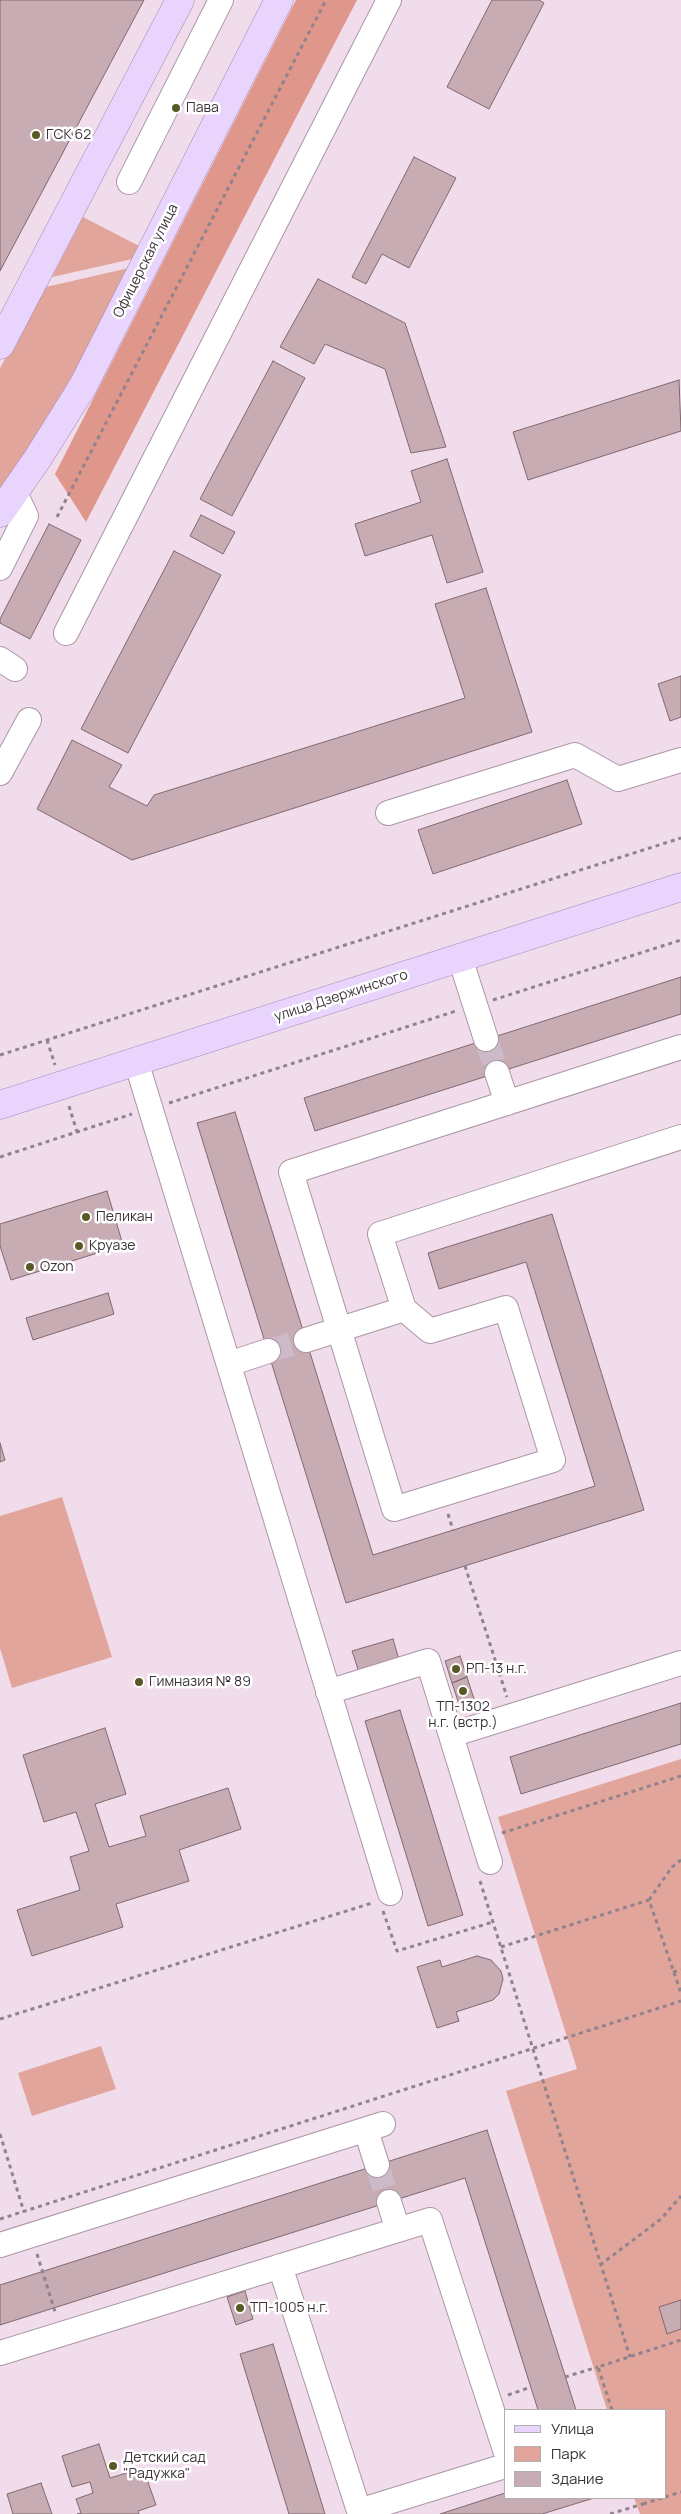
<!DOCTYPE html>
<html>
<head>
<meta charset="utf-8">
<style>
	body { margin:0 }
	#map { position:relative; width:681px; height:2514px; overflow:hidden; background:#f1dcec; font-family:Manrope,sans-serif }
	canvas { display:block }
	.legend { position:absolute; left:504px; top:2409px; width:162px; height:90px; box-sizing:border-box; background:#fff; border:1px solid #b1adb0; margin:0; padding:6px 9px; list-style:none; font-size:15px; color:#3b3339 }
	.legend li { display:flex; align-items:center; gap:10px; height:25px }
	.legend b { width:25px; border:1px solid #b1adb0 }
</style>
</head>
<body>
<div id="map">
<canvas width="681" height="2514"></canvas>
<ul class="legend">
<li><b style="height:6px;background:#e9d4fd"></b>Улица</li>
<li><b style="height:14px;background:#e2a59c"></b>Парк</li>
<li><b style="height:14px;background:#c7acb3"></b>Здание</li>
</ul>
</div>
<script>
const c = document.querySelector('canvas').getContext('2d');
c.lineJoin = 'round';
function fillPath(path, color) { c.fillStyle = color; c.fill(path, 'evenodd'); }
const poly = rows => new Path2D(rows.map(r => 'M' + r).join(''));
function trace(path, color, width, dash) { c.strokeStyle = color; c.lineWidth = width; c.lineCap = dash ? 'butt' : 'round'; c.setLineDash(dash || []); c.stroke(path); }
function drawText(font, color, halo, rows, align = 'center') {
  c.font = font + ' Manrope,sans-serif'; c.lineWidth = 5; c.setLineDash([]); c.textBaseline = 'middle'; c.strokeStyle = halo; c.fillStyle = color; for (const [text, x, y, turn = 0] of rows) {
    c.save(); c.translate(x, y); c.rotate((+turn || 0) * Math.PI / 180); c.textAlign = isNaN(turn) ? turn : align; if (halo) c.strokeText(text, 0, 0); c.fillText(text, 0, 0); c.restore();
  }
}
const green = poly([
	[83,217,143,248,137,258,52,277],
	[133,267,86,352,0,498,0,368,46,287],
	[62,1497,112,1657,12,1688,0,1648,0,1516],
	[681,1759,681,2514,640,2514,634,2498,665,2498,665,2410,607,2410,506,2091,577,2069,498,1817],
	[101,2046,116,2089,32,2116,18,2073]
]);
const forest = poly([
	[296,0,357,0,86,522,55,474]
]);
const building = poly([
	[0,0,144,0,0,271,0,0],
	[492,0,539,0,544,3,489,109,447,87,492,0],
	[414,157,456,178,409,268,382,254,366,284,352,277,414,157],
	[318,279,405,323,446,447,411,453,385,369,325,344,314,364,280,347,318,279],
	[273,361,305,378,232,516,200,499,273,361],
	[679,380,681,431,528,480,513,432,679,380],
	[447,459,483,572,447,583,432,535,365,556,355,524,421,502,411,471,447,459],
	[201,515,235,532,223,554,190,536,201,515],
	[49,524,81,540,30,639,0,623,0,619,49,524],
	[174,551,221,575,128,753,81,729,174,551],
	[486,588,532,732,132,860,37,809,72,740,122,765,109,787,147,806,154,795,465,698,435,604,486,588],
	[681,676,681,717,670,721,658,684,681,676],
	[567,780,582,824,433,874,418,830,567,780],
	[681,977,681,1014,315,1131,304,1098,681,977],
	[235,1112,373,1555,595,1486,526,1262,439,1289,428,1253,552,1214,644,1510,346,1603,197,1123,235,1112],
	[107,1191,123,1245,11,1280,0,1246,0,1224,107,1191],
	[108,1293,114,1314,33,1340,26,1318,108,1293],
	[0,1443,5,1460,0,1462,0,1443],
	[393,1639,399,1660,359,1672,352,1651,393,1639],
	[460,1656,467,1677,452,1683,445,1661,460,1656],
	[467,1677,474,1699,459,1704,452,1683,467,1677],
	[681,1703,681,1744,521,1794,510,1757,681,1703],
	[400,1710,463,1915,428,1926,365,1721,400,1710],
	[105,1728,126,1794,95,1804,109,1847,146,1836,140,1816,228,1788,241,1829,179,1850,189,1881,116,1904,123,1927,32,1956,17,1910,80,1890,70,1857,89,1851,76,1812,44,1822,23,1755,105,1728],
	[477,1956,491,1960,501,1971,503,1979,499,1994,493,2000,456,2012,459,2021,437,2028,417,1967,440,1960,442,1967,477,1956],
	[487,2130,576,2410,538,2410,465,2178,0,2325,0,2285,487,2130],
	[245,2291,253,2319,236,2325,227,2297,245,2291],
	[681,2300,681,2329,667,2334,659,2307,681,2300],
	[273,2344,325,2514,289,2514,240,2354,273,2344],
	[99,2444,110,2478,143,2468,156,2505,138,2511,139,2514,77,2514,81,2513,76,2499,93,2493,90,2482,72,2487,62,2456,99,2444],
	[41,2483,52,2514,13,2514,7,2494,41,2483],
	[505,2493,505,2498,594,2498,542,2514,440,2514,505,2493]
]);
const minorTunnel = poly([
	[486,1039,497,1073],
	[268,1351,306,1340],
	[377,2165,389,2202]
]);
const path = poly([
	[57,517,326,0],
	[493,1000,681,940],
	[47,1040,55,1065],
	[0,1055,681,838],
	[169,1103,456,1011],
	[69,1106,77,1132],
	[0,1157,132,1114],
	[448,1514,453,1530],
	[465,1566,507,1697],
	[502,1833,681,1776],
	[480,1881,630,2357],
	[649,1900,672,1867,681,1860],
	[383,1911,397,1951,493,1922],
	[501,1947,649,1900,681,1993],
	[673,1972,681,1970],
	[0,2019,372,1903],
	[0,2134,24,2212],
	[0,2219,681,2001],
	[37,2254,56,2315],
	[600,2265,661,2219,681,2196],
	[565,2377,598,2367],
	[508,2395,531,2387],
	[612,2410,598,2367,681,2340],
	[665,2497,681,2492],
	[643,2504,662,2498],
	[610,2514,643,2504,641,2498]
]);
const minor = poly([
	[129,182,221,0],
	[0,568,26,516,15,493],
	[66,633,389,0],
	[0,659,15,669],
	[0,773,29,720],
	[388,813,575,755,618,779,681,760],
	[460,958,486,1039],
	[681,1047,291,1172,394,1509,553,1460,506,1308,430,1331,404,1309,380,1234,681,1137],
	[136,1061,390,1893],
	[497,1073,507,1103],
	[306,1340,404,1309],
	[229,1364,268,1351],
	[328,1692,428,1661,490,1862],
	[451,1735,681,1663],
	[366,2130,377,2165],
	[389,2202,398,2230],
	[0,2245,383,2124],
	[280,2266,360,2514],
	[0,2353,430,2220,505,2450],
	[359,2511,505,2466]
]);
const major = poly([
	[0,345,180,0],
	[0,513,38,458,83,386,279,0],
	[0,1105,681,887]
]);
const markers = [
	[176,108,5,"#595926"],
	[36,135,5,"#595926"],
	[86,1217,5,"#595926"],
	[79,1246,5,"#595926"],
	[30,1267,5,"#595926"],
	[456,1669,5,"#595926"],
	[139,1682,5,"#595926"],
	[463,1691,5,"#595926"],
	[240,2308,5,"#595926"],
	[113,2466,5,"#595926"]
];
const poiNames = [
	["Пава",186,108],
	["ГСК 62",46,135],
	["Пеликан",96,1217],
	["Круазе",89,1246],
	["Ozon",40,1267],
	["РП-13 н.г.",466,1669],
	["Гимназия № 89",149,1682],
	["ТП-1302",463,1707,"center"],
	["н.г. (встр.)",463,1723,"center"],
	["ТП-1005 н.г.",250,2308],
	["Детский сад",123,2458],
	["\"Радужка\"",123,2474]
];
const streetNames = [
	["Офицерская улица",146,261,-63],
	["улица Дзержинского",341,996,-18]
];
fillPath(green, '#e2a59c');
fillPath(forest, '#df968b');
fillPath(building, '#c7acb3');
trace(building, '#81686e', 1);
trace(minorTunnel, '#cdbac8', 24, [24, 12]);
trace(minor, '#aa96a5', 26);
trace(major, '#a289b7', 29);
trace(path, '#91838e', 3, [4, 4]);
trace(minor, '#fff', 24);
trace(major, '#e9d4fd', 28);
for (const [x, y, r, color] of markers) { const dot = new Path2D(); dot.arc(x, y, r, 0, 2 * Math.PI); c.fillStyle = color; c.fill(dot); trace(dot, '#fff', 2); }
drawText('14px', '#3b3339', '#fff', poiNames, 'left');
drawText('14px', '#3b3339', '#fff', streetNames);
</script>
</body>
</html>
